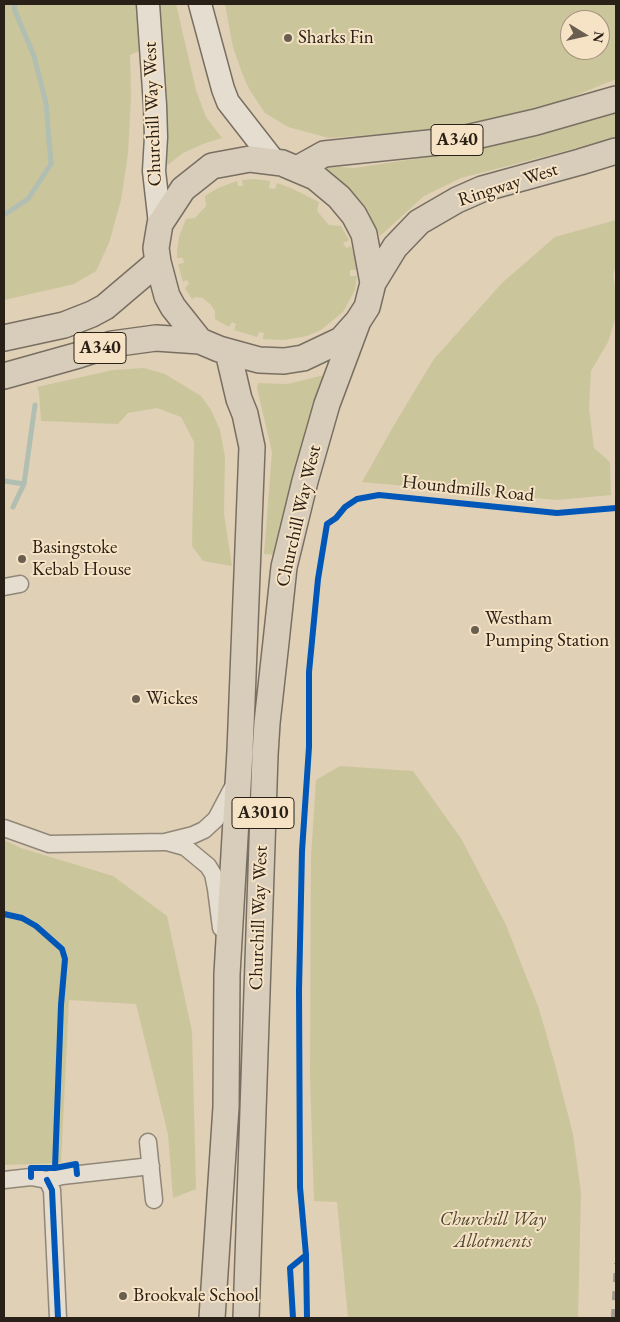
<!DOCTYPE html>
<html>
<head>
<meta charset="utf-8">
<style>
	body { margin:0 }
	#map { position:relative; width:620px; height:1322px; overflow:hidden; background:#e0d0b6; font-family:"EB Garamond",serif }
	canvas { display:block }
	.frame { position:absolute; inset:0; border:5px solid #292017; pointer-events:none }
	.north { position:absolute; left:560px; top:10px; width:50px; height:50px; box-sizing:border-box; background:#f6e2c4; border:1px solid #a4947f; border-radius:50%; rotate:99deg; font-size:14px; font-weight:700; line-height:20px; text-align:center; color:#292017 }
	.north::after { content:''; display:block; margin:auto; width:18px; height:22px; background:#695e4f; clip-path:polygon(50% 0,100% 100%,50% 72%,0 100%) }
</style>
</head>
<body>
<div id="map">
<canvas width="620" height="1322"></canvas>
<div class="frame"></div>
<div class="north">N</div>
</div>
<script>
const c = document.querySelector('canvas').getContext('2d');
c.lineJoin = 'round';
function fillPath(path, color) { c.fillStyle = color; c.fill(path, 'evenodd'); }
const poly = rows => new Path2D(rows.map(r => 'M' + r).join(''));
function trace(path, color, width, dash) { c.strokeStyle = color; c.lineWidth = width; c.lineCap = dash ? 'butt' : 'round'; c.setLineDash(dash || []); c.stroke(path); }
function drawText(font, color, halo, rows, align = 'center') {
  c.font = font + ' "EB Garamond",serif'; c.lineWidth = 4; c.setLineDash([]); c.textBaseline = 'middle'; c.strokeStyle = halo; c.fillStyle = color; for (const [text, x, y, turn = 0] of rows) {
    c.save(); c.translate(x, y); c.rotate((+turn || 0) * Math.PI / 180); c.textAlign = isNaN(turn) ? turn : align; if (halo) c.strokeText(text, 0, 0); c.fillText(text, 0, 0); c.restore();
  }
}
const green = poly([
	[4,4,138,4,141,50,130,55,131,97,128,154,121,200,109,243,96,271,74,284,4,300],
	[154,4,176,4,196,90,206,117,222,138,203,144,183,153,164,168],
	[225,4,616,4,616,79,525,116,462,128,329,138,288,127,265,113,249,89,242,73,233,47],
	[570,20,600,20,600,50,570,50],
	[616,109,616,138,461,178,424,196,380,236,366,207,347,186,325,169,324,166,354,168,421,158,502,143],
	[255,179,270,181,269,188,275,189,277,183,291,188,319,202,317,211,329,225,341,226,349,240,343,243,346,248,351,246,357,263,357,270,350,270,350,276,357,276,355,290,343,312,321,330,307,336,284,340,263,339,264,333,259,332,257,337,234,330,236,324,232,322,229,327,215,319,215,311,211,305,203,298,195,297,192,299,185,288,189,284,187,280,183,282,178,264,184,263,183,258,177,258,177,251,179,237,186,219,195,218,206,206,205,196,218,188,237,181,238,186,243,186,242,180],
	[616,220,616,264,613,275,616,295,616,316,608,342,591,371,589,408,594,448,610,462,611,495,557,500,362,482,397,420,434,359,502,283,555,237],
	[144,368,165,374,201,396,211,410,220,430,225,457,224,514,232,566,203,561,192,546,194,442,181,417,157,408,128,413,118,424,41,421,39,392,37,387,113,370],
	[333,373,306,426,277,555,264,554,272,452,257,388,258,383,287,384],
	[340,766,413,771,462,840,506,925,539,1009,556,1068,573,1134,581,1193,578,1318,348,1318,337,1202,314,1201,310,1075,311,858,316,780],
	[4,840,21,848,113,876,167,916,192,1031,196,1189,173,1198,168,1134,136,1004,69,1000,61,1163,4,1165]
]);
const stream = poly([
	[4,215,28,199,51,164,46,103,34,56,15,11,14,4],
	[5,481,24,484],
	[13,507,24,484,35,405]
]);
const minor = poly([
	[4,587,20,584],
	[4,828,49,844,165,842,193,835,204,830,216,819,235,783],
	[167,842,185,847,208,866,213,874,216,889,221,928],
	[148,1142,154,1200],
	[4,1180,31,1177,47,1180],
	[47,1180,52,1190,58,1318],
	[47,1180,62,1176,151,1166]
]);
const secondary = poly([
	[148,4,155,105,156,137,154,171,160,224],
	[200,4,223,89,228,102,274,161]
]);
const primary = poly([
	[250,159,282,163,315,177,339,197,354,215,364,234,373,283,367,307,358,321,341,340,303,358,284,361,259,360,219,349,200,341,173,307,167,296,158,262,156,248,160,224,183,189,212,166,250,159],
	[297,169,324,154,458,140,536,122,616,99],
	[373,283,395,247,419,222,457,200,482,189,580,162,616,151],
	[4,338,64,325,92,314,105,307,158,262],
	[4,376,79,355,112,344,156,338,200,341],
	[212,1318,226,1107,227,974,240,751,252,447,245,414,239,399,228,352],
	[246,1318,265,755,267,723,276,642,284,567,305,481,327,404,358,321]
]);
const rail = poly([
	[613,1318,616,1263]
]);
const cycleway = poly([
	[4,914,22,918,36,926,62,949,65,959,61,1005,55,1168],
	[31,1177,31,1168,55,1168,76,1164,77,1174],
	[47,1180,52,1190,58,1318],
	[293,1318,290,1268,306,1255],
	[307,1318,306,1255,300,1187,299,990,302,851,309,747,309,672,318,579,327,524,336,518,345,507,357,499,379,495,557,513,616,508]
]);
const markers = [
	[288,38,5,"#695e4f"],
	[22,559,5,"#695e4f"],
	[475,630,5,"#695e4f"],
	[136,699,5,"#695e4f"],
	[123,1296,5,"#695e4f"]
];
const shields = [
	[457,140,52],
	[100,348,52],
	[263,813,62]
];
const shieldNames = [
	["A340",457,140],
	["A340",100,348],
	["A3010",263,813]
];
const poiNames = [
	["Sharks Fin",298,38],
	["Basingstoke",32,548],
	["Kebab House",32,570],
	["Westham",485,619],
	["Pumping Station",485,641],
	["Wickes",146,699],
	["Brookvale School",133,1296]
];
const streetNames = [
	["Churchill Way West",153,114,-92],
	["Ringway West",508,185,-18],
	["Houndmills Road",468,489,6],
	["Churchill Way West",299,516,-77],
	["Churchill Way West",259,918,-88]
];
const parkNames = [
	["Churchill Way",493,1220],
	["Allotments",493,1242]
];
fillPath(green, '#cbc59c');
trace(stream, '#b1beb2', 5);
trace(minor, '#918778', 19);
trace(secondary, '#786f62', 25);
trace(primary, '#786f62', 28);
trace(minor, '#e5ddd0', 16);
trace(secondary, '#e5ddd0', 22);
trace(primary, '#d8cdbb', 25);
trace(rail, '#a39b91', 4, [9, 9]);
trace(cycleway, '#0057b8', 6);
for (const [x, y, r, color] of markers) { const dot = new Path2D(); dot.arc(x, y, r, 0, 2 * Math.PI); c.fillStyle = color; c.fill(dot); trace(dot, '#f6e2c4', 2); }
for (const [x, y, w] of shields) { const box = new Path2D(); box.roundRect(x - w / 2, y - 15.5, w, 31, 4); c.fillStyle = '#f6e2c4'; c.fill(box); trace(box, '#292017', 1); }
drawText('bold 18px', '#292017', null, shieldNames);
drawText('19px', '#292017', '#f6e2c4', poiNames, 'left');
drawText('19px', '#292017', '#f6e2c4', streetNames);
drawText('italic 19px', '#4d4733', '#f6e2c4', parkNames);
</script>
</body>
</html>
